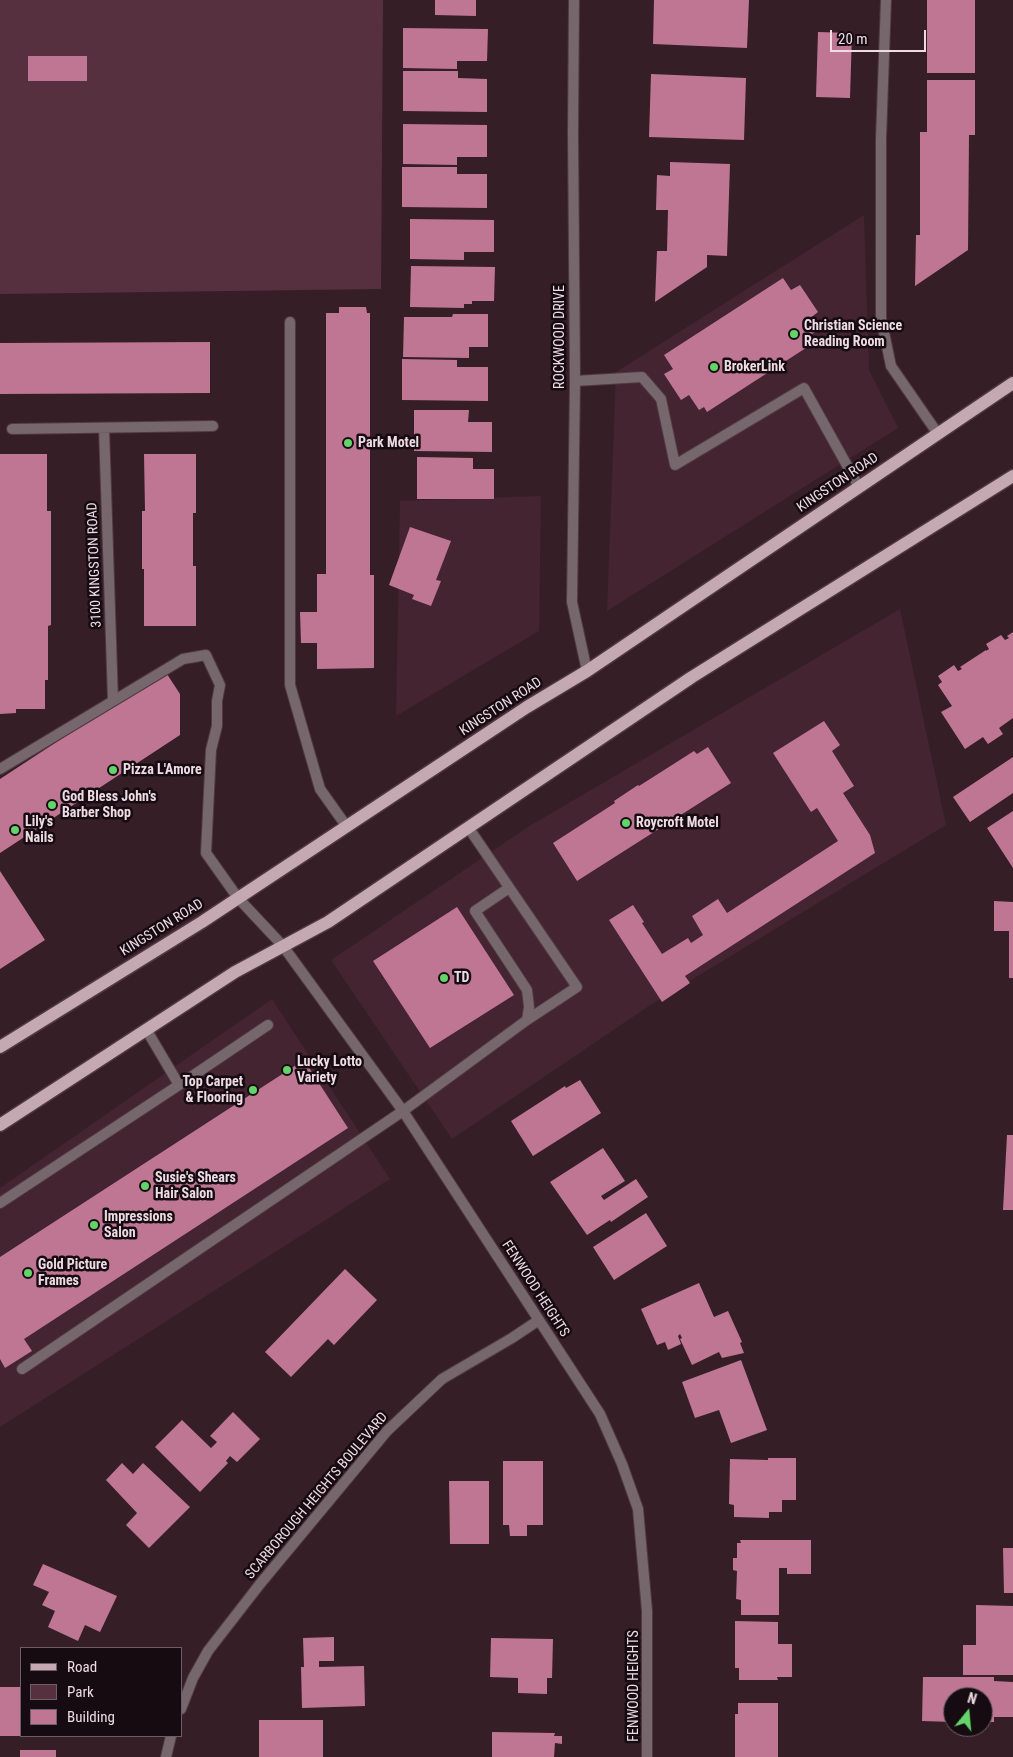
<!DOCTYPE html>
<html>
<head>
<meta charset="utf-8">
<style>
	body { margin:0 }
	#map { position:relative; width:1013px; height:1757px; overflow:hidden; background:#361e27; font-family:"Roboto Condensed",sans-serif }
	canvas { display:block }
	.legend { position:absolute; left:20px; top:1647px; width:162px; height:90px; box-sizing:border-box; background:#160b10; border:1px solid #6c5f64; margin:0; padding:6px 9px; list-style:none; font-size:15px; color:#eddce2 }
	.legend li { display:flex; align-items:center; gap:10px; height:25px }
	.legend b { width:25px; border:1px solid #6c5f64 }
	.north { position:absolute; left:943px; top:1687px; width:50px; height:50px; box-sizing:border-box; background:#160b10; border:1px solid #6c5f64; border-radius:50%; rotate:17deg; font-size:14px; font-weight:700; line-height:20px; text-align:center; color:#eddce2 }
	.north::after { content:''; display:block; margin:auto; width:18px; height:22px; background:#62d469; clip-path:polygon(50% 0,100% 100%,50% 72%,0 100%) }
	.scale { position:absolute; left:830px; top:30px; width:96px; height:22px; box-sizing:border-box; border:2px solid #eddce2; border-top:0; padding-left:6px; font-size:15px; line-height:18px; white-space:nowrap; color:#eddce2; -webkit-text-stroke:4px #160b10; paint-order:stroke }
</style>
</head>
<body>
<div id="map">
<canvas width="1013" height="1757"></canvas>
<ul class="legend">
<li><b style="height:6px;background:#c4a9b2"></b>Road</li>
<li><b style="height:14px;background:#573040"></b>Park</li>
<li><b style="height:14px;background:#bf7693"></b>Building</li>
</ul>
<div class="north">N</div>
<div class="scale">20 m</div>
</div>
<script>
const c = document.querySelector('canvas').getContext('2d');
c.lineJoin = 'round';
function fillPath(path, color) { c.fillStyle = color; c.fill(path, 'evenodd'); }
const poly = rows => new Path2D(rows.map(r => 'M' + r).join(''));
function trace(path, color, width, dash) { c.strokeStyle = color; c.lineWidth = width; c.lineCap = dash ? 'butt' : 'round'; c.setLineDash(dash || []); c.stroke(path); }
function drawText(font, color, halo, rows, align = 'center') {
  c.font = font + ' "Roboto Condensed",sans-serif'; c.lineWidth = 5; c.setLineDash([]); c.textBaseline = 'middle'; c.strokeStyle = halo; c.fillStyle = color; for (const [text, x, y, turn = 0] of rows) {
    c.save(); c.translate(x, y); c.rotate((+turn || 0) * Math.PI / 180); c.textAlign = isNaN(turn) ? turn : align; if (halo) c.strokeText(text, 0, 0); c.fillText(text, 0, 0); c.restore();
  }
}
const built = poly([
	[864,215,869,370,898,428,607,611,616,372],
	[541,496,539,631,396,716,400,501],
	[900,609,946,825,652,1004,452,1139,331,960,531,825],
	[272,999,390,1179,0,1427,0,1188]
]);
const green = poly([
	[0,0,383,0,381,289,0,294]
]);
const building = poly([
	[435,0,476,0,476,16,435,15],
	[654,0,749,0,747,48,653,44],
	[927,0,975,0,975,73,927,73],
	[403,28,488,29,487,61,457,61,457,69,403,68],
	[818,32,852,33,850,98,816,97],
	[28,56,87,56,87,81,28,81],
	[403,71,458,71,458,78,487,79,487,112,403,111],
	[651,74,746,78,744,140,649,137],
	[927,80,975,80,975,135,969,135,968,250,915,286,916,235,920,235,920,132,927,132],
	[403,124,487,125,487,157,457,157,457,165,403,164],
	[670,162,730,164,727,256,707,255,707,267,655,302,657,251,667,251,668,210,656,210,657,175,670,176],
	[402,167,457,167,457,174,487,174,487,208,402,207],
	[410,219,494,220,494,252,464,252,464,260,410,259],
	[411,266,495,267,494,301,472,301,472,304,464,304,464,308,410,307],
	[783,278,791,290,800,285,818,312,809,319,817,331,804,339,809,346,707,412,704,407,699,410,689,395,681,400,664,374,673,369,664,355],
	[339,307,366,307,367,313,370,313,370,575,374,575,374,668,317,669,317,643,301,643,300,612,317,612,317,574,326,574,326,313,339,313],
	[453,314,488,314,488,347,469,347,469,358,403,357,404,317,452,317],
	[210,342,210,393,0,394,0,343],
	[402,359,457,360,457,367,488,367,488,401,402,400],
	[414,410,469,410,468,422,492,422,492,452,414,451],
	[0,454,47,454,47,511,51,511,51,625,48,626,48,680,45,680,45,709,16,709,16,713,0,714],
	[144,454,196,454,196,513,193,513,193,566,196,566,196,626,144,626,144,569,142,569,142,511,145,511],
	[417,457,473,458,473,469,494,469,494,499,417,499],
	[410,527,451,541,436,580,441,581,431,606,412,599,414,595,389,585],
	[1013,632,1013,718,999,728,1003,734,988,744,983,737,965,749,941,712,952,706,938,685,942,682,938,676,954,665,958,671,962,669,960,667,986,650,986,651,989,649,986,644,1001,635,1005,640,1009,638,1007,636],
	[165,671,180,694,180,735,0,853,0,779],
	[824,721,840,745,832,751,854,786,843,793,870,835,875,853,685,976,690,983,662,1002,609,920,633,905,644,922,642,923,662,954,688,938,691,943,703,935,692,916,718,899,727,913,838,841,817,808,811,812,773,753],
	[708,747,731,783,577,881,553,843,615,803,614,801,638,785,639,786,694,751,697,754],
	[1013,757,1013,793,970,822,953,797],
	[1013,811,1013,868,987,828],
	[0,871,45,940,0,969],
	[994,901,1013,902,1013,978,1009,978,1009,931,994,931],
	[457,907,514,995,430,1048,373,961],
	[304,1060,348,1128,24,1339,32,1351,5,1368,0,1359,0,1257],
	[580,1080,601,1113,533,1156,511,1121,565,1086,566,1088],
	[1007,1135,1013,1135,1013,1210,1003,1210],
	[603,1148,625,1181,601,1196,604,1200,636,1179,648,1197,611,1222,610,1220,587,1235,550,1182],
	[646,1213,667,1246,614,1280,593,1247],
	[345,1269,377,1300,334,1345,328,1339,291,1377,265,1352],
	[699,1283,714,1317,728,1311,742,1342,740,1343,744,1353,722,1358,719,1352,692,1365,680,1339,682,1338,680,1334,678,1336,681,1344,668,1350,665,1342,657,1345,641,1309],
	[741,1360,767,1430,731,1443,719,1410,695,1418,682,1382],
	[233,1412,260,1439,237,1462,230,1456,226,1461,228,1463,200,1492,155,1447,182,1420,211,1448,217,1442,210,1436],
	[768,1458,796,1458,796,1500,782,1500,782,1512,769,1512,769,1518,734,1517,734,1505,729,1504,730,1459,768,1460],
	[503,1461,543,1461,543,1525,527,1525,527,1536,510,1536,509,1525,503,1525],
	[122,1463,133,1474,143,1463,190,1507,149,1548,126,1525,137,1513,106,1480],
	[449,1481,489,1481,489,1544,450,1544],
	[740,1540,811,1540,811,1574,787,1574,787,1568,779,1568,779,1615,741,1615,741,1600,736,1599,737,1571,733,1570,733,1558,737,1558,737,1543,741,1543],
	[1003,1548,1013,1548,1013,1593,1004,1593],
	[43,1564,117,1596,100,1632,85,1625,78,1641,48,1627,55,1611,42,1605,49,1592,33,1585],
	[976,1605,1013,1606,1013,1675,963,1675,963,1645,976,1645],
	[735,1621,778,1622,778,1644,792,1644,792,1677,777,1677,778,1680,739,1680,739,1668,735,1668],
	[334,1637,334,1661,319,1661,319,1667,364,1666,365,1706,302,1708,301,1667,304,1667,303,1638],
	[491,1638,553,1639,552,1678,547,1678,547,1694,518,1693,518,1678,490,1677],
	[923,1677,994,1677,994,1681,1013,1682,1013,1717,994,1717,994,1722,983,1722,983,1697,953,1697,953,1722,922,1721],
	[0,1687,21,1687,21,1736,0,1736],
	[738,1703,778,1703,778,1757,735,1757,735,1714,738,1714],
	[259,1720,323,1720,323,1757,259,1757],
	[492,1732,555,1733,554,1736,562,1736,562,1744,555,1743,554,1757,492,1757],
	[20,1750,56,1750,56,1757,20,1757]
]);
const lane = poly([
	[886,0,881,139,881,318,891,366,938,434],
	[290,322,290,685,320,789,347,827],
	[575,381,642,377,661,399,675,465,804,388,859,487],
	[104,428,113,701],
	[12,429,213,426],
	[0,769,183,659,206,655,220,685,217,701,217,726,211,750,206,853,238,898],
	[509,888,475,911,527,990,529,1007,527,1020],
	[179,1085,268,1025],
	[0,1203,179,1085,146,1029],
	[22,1369,403,1111,527,1020,577,987,468,827]
]);
const street = poly([
	[574,0,573,133,575,381,572,602,587,671],
	[238,898,283,946,403,1111,600,1414,622,1464,638,1509,647,1611,647,1757],
	[181,1709,193,1678,208,1651,260,1584,387,1431,442,1379,512,1338,539,1320],
	[166,1757,171,1736]
]);
const primary = poly([
	[0,1047,202,922,527,707,587,671,1013,383],
	[0,1125,235,972,328,922,692,677,1013,476]
]);
const markers = [
	[794,334,5,"#62d469"],
	[714,367,5,"#62d469"],
	[348,443,5,"#62d469"],
	[113,770,5,"#62d469"],
	[52,805,5,"#62d469"],
	[626,823,5,"#62d469"],
	[15,830,5,"#62d469"],
	[444,978,5,"#62d469"],
	[287,1070,5,"#62d469"],
	[253,1090,5,"#62d469"],
	[145,1186,5,"#62d469"],
	[94,1225,5,"#62d469"],
	[28,1273,5,"#62d469"]
];
const poiNames = [
	["Christian Science",804,326],
	["Reading Room",804,342],
	["BrokerLink",724,367],
	["Park Motel",358,443],
	["Pizza L'Amore",123,770],
	["God Bless John's",62,797],
	["Barber Shop",62,813],
	["Lily's",25,822],
	["Nails",25,838],
	["Roycroft Motel",636,823],
	["TD",454,978],
	["Lucky Lotto",297,1062],
	["Variety",297,1078],
	["Top Carpet",243,1082,"right"],
	["& Flooring",243,1098,"right"],
	["Susie's Shears",155,1178],
	["Hair Salon",155,1194],
	["Impressions",104,1217],
	["Salon",104,1233],
	["Gold Picture",38,1265],
	["Frames",38,1281]
];
const streetNames = [
	["ROCKWOOD DRIVE",560,337,-90],
	["KINGSTON ROAD",838,483,-34],
	["3100 KINGSTON ROAD",95,565,-92],
	["KINGSTON ROAD",501,707,-33],
	["KINGSTON ROAD",162,928,-32],
	["FENWOOD HEIGHTS",535,1289,57],
	["SCARBOROUGH HEIGHTS BOULEVARD",317,1496,-50],
	["FENWOOD HEIGHTS",634,1686,-90]
];
fillPath(built, '#432430');
fillPath(green, '#573040');
fillPath(building, '#bf7693');
trace(lane, '#503941', 12);
trace(street, '#503941', 12);
trace(primary, '#503941', 15);
trace(lane, '#75676c', 10);
trace(street, '#75676c', 10);
trace(primary, '#c4a9b2', 12);
for (const [x, y, r, color] of markers) { const dot = new Path2D(); dot.arc(x, y, r, 0, 2 * Math.PI); c.fillStyle = color; c.fill(dot); trace(dot, '#160b10', 2); }
drawText('bold 14px', '#eddce2', '#160b10', poiNames, 'left');
drawText('14px', '#eddce2', '#160b10', streetNames);
</script>
</body>
</html>
